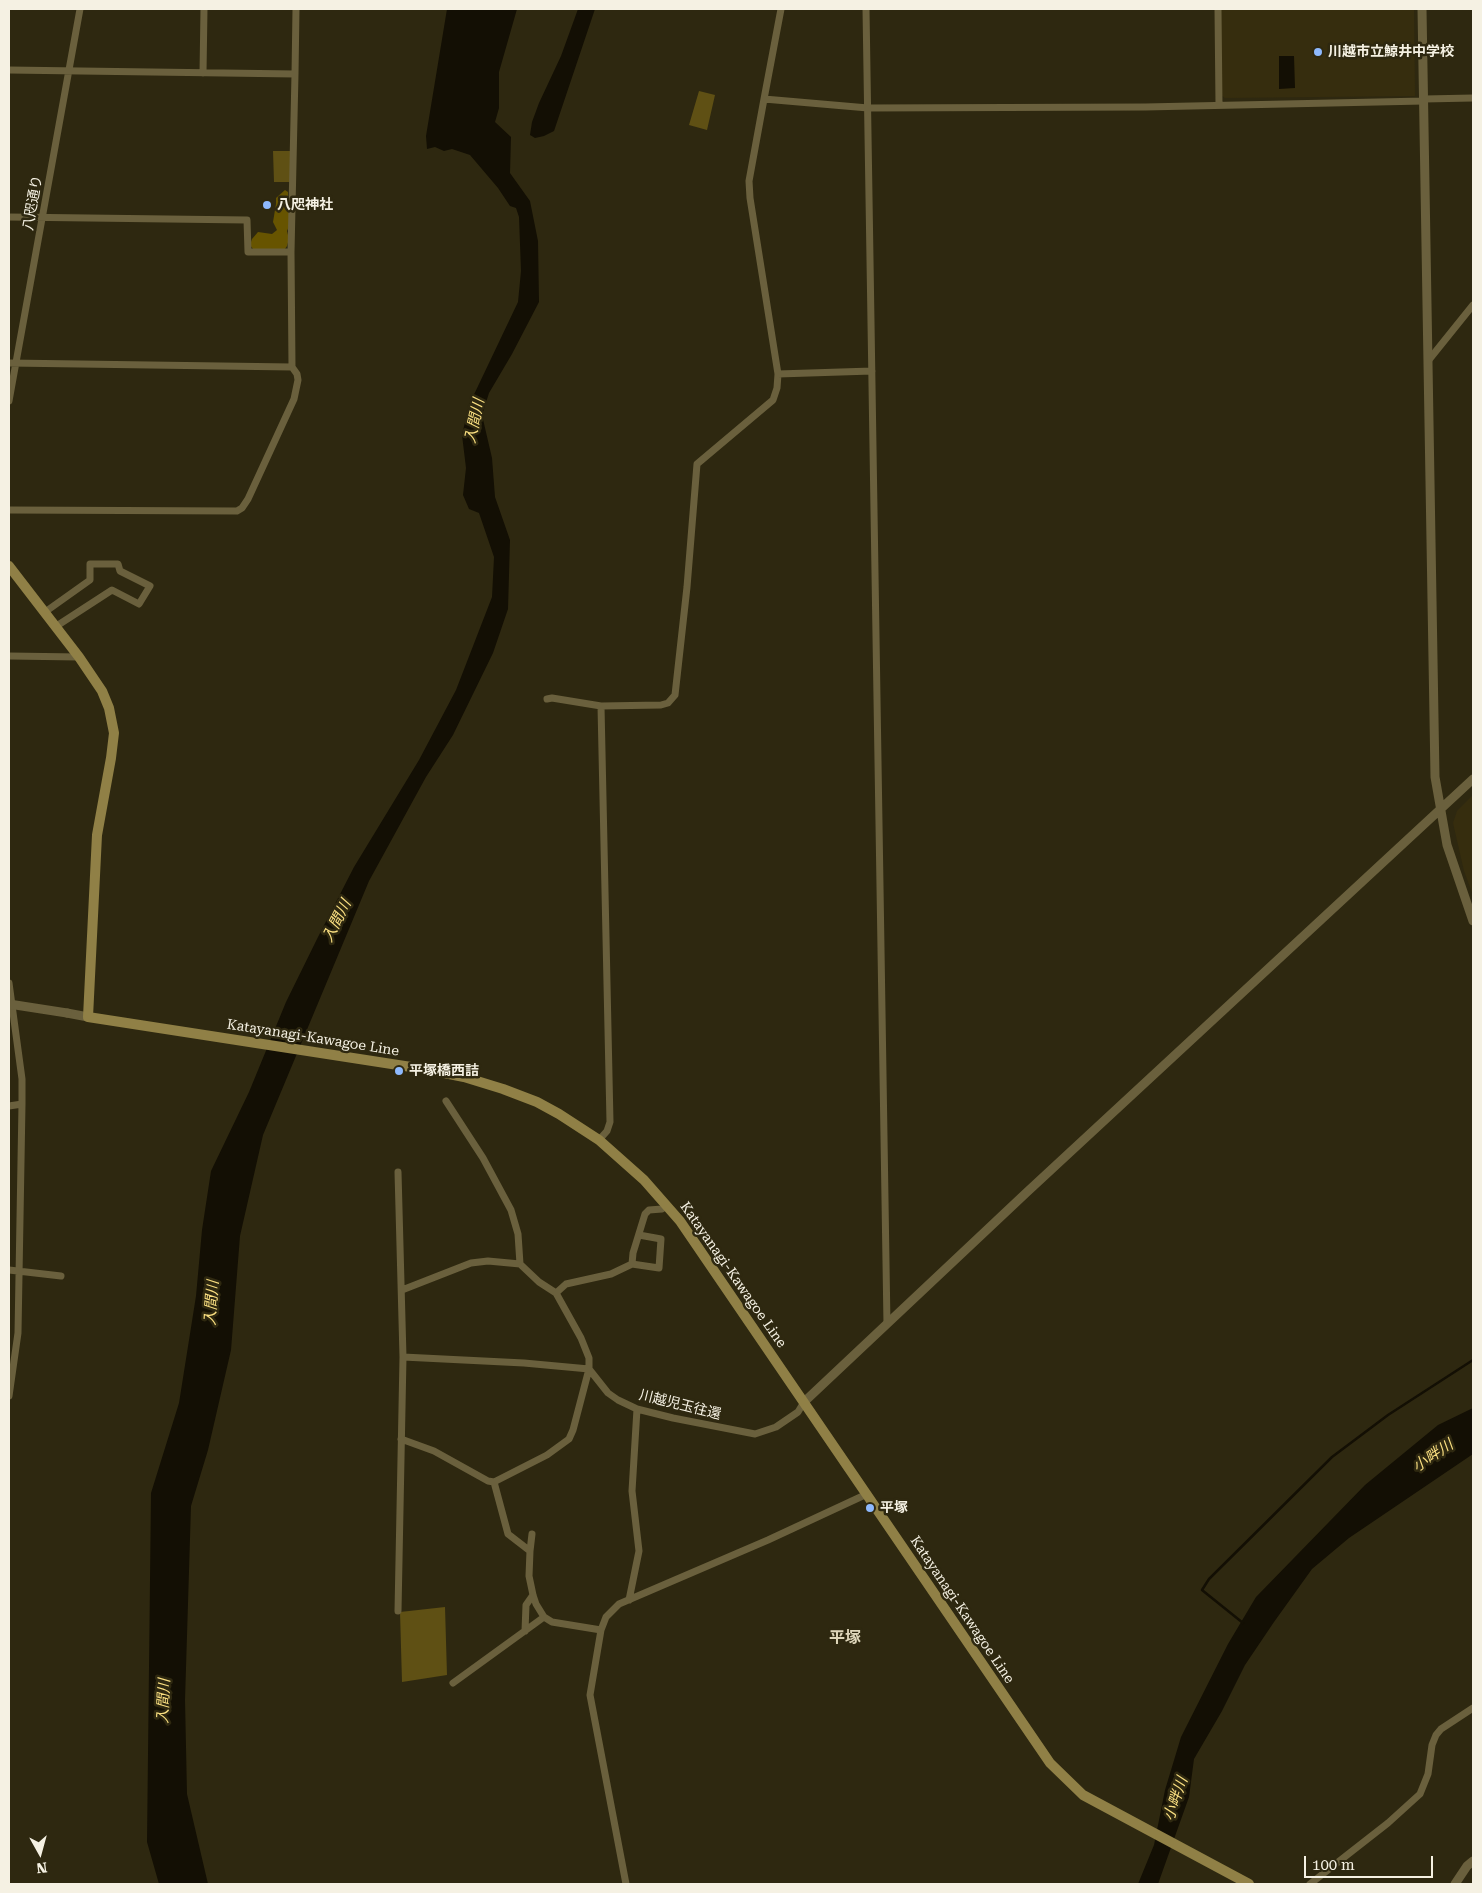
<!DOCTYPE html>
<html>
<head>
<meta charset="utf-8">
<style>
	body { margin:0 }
	#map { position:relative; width:1482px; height:1893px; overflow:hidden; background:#2e2810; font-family:"Roboto Serif",serif }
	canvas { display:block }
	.frame { position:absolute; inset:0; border:10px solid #f5f1e3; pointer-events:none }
	.north { position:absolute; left:15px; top:1828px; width:50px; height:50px; -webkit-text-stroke:4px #2e2810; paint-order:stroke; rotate:173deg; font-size:14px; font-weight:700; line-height:20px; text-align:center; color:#f5f1e3 }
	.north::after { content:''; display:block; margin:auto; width:18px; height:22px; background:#f5f1e3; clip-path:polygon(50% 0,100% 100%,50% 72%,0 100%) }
	.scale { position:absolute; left:1304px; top:1856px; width:129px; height:22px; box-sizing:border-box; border:2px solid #f5f1e3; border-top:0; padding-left:6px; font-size:15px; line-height:18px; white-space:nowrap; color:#f5f1e3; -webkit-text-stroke:4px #2e2810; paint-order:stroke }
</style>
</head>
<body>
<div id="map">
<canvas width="1482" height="1893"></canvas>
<div class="frame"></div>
<div class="north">N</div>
<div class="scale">100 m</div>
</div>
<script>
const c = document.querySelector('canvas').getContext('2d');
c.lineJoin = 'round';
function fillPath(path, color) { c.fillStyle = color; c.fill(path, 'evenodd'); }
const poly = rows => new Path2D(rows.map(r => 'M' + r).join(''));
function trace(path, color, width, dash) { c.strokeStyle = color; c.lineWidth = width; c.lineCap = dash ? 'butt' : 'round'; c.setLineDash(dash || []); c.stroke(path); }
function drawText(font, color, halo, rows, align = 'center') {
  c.font = font + ' "Roboto Serif","Noto Sans JP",serif'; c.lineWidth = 5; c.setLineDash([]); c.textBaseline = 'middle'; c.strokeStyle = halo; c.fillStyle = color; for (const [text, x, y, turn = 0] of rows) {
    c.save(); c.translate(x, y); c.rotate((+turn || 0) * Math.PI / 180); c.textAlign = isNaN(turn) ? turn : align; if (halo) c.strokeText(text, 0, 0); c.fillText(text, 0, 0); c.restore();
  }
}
const built = poly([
	[1220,9,1414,9,1415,96,1225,98,1222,96],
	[1473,795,1473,895,1464,871,1453,823,1457,811]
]);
const green = poly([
	[699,91,715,95,707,130,689,125],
	[273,151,290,151,290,182,274,182],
	[445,1607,447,1675,402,1682,400,1612]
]);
const forest = poly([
	[285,190,288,192,288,201,290,204,290,224,287,231,289,239,287,246,285,249,253,249,250,245,252,239,258,232,272,234,277,230,273,222,276,204,276,198]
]);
const water = poly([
	[447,9,517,9,499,72,499,108,495,122,511,137,510,173,530,201,538,241,539,302,512,354,489,393,482,415,492,458,495,497,510,540,508,609,493,653,453,735,426,777,369,881,263,1135,240,1236,231,1350,208,1450,191,1506,185,1700,187,1794,208,1884,159,1884,147,1842,151,1493,179,1403,196,1296,202,1230,211,1171,249,1092,286,1002,318,937,354,867,419,760,456,690,492,597,494,557,479,513,469,509,463,495,466,468,462,435,469,405,518,302,521,271,519,217,516,208,510,206,498,188,470,155,452,149,444,151,435,147,427,149,426,136],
	[578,9,595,9,554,131,544,136,535,138,530,135,532,122,539,103,561,56],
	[1279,56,1294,56,1295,88,1279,89],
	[1473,1408,1473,1454,1349,1538,1312,1569,1274,1622,1245,1665,1222,1711,1194,1759,1189,1797,1158,1884,1138,1884,1154,1845,1165,1790,1181,1737,1228,1644,1256,1597,1365,1485,1438,1425]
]);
const stream = poly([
	[1243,1623,1202,1590,1209,1579,1332,1457,1388,1415,1473,1360]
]);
const minor = poly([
	[866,9,887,1324],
	[1218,9,1219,105],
	[9,70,295,74,296,9],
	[203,73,204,9],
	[764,99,781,9],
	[1424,99,1473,98],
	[9,217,247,220,248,252,291,252],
	[1428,361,1473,305],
	[9,363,292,367,291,252,295,74],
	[778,374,872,371],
	[9,401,80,9],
	[9,510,237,511,242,508,248,499,294,399,298,380,297,374,292,367],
	[45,612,90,580,90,564,118,564,120,571,150,586,139,604,112,590,55,627],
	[9,656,79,657],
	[547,699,552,698,601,706,661,705,668,703,675,695,687,587,697,464,773,400,777,388,778,374,750,198,749,181,764,99,868,108,1145,107,1424,101],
	[9,983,22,1079,22,1104,18,1333,9,1396],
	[446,1101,483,1158,511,1210,518,1234,520,1264,539,1282,556,1293,566,1284,611,1274,632,1264,633,1253,645,1214,649,1210,662,1209,667,1205],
	[9,1106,22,1104],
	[599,1140,607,1131,610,1122,601,706],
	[632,1264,659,1268,661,1239,639,1235],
	[9,1270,61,1276],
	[402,1290,471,1263,488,1261,520,1264],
	[403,1357,524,1363,589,1369,608,1393,618,1400,637,1409,673,1418,755,1434,776,1427,798,1412,804,1402],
	[401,1439,434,1451,488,1481,494,1482,547,1455,569,1439,573,1430,589,1369,589,1358,581,1338,556,1293],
	[494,1482,508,1534,530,1551,529,1576,533,1595,536,1604,544,1617,552,1622,601,1630],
	[530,1551,532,1534],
	[629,1600,639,1551,632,1491,637,1409],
	[398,1611,403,1357,398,1172],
	[525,1631,526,1605,533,1595],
	[453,1683,544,1617],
	[626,1884,590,1695,601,1630,606,1617,619,1604,768,1540,867,1494],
	[1310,1884,1388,1823,1420,1794,1428,1774,1432,1745,1436,1735,1441,1729,1473,1708]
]);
const tertiary = poly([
	[1422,9,1435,777,1447,845,1473,921],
	[67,1013,88,1017],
	[804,1402,1026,1193,1473,779],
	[1455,1884,1467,1866,1473,1861]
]);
const secondary = poly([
	[9,566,79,657,102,691,109,708,114,733,111,758,97,835,88,1017,424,1069,464,1077,503,1089,537,1102,559,1114,599,1140,644,1180,680,1221,1050,1763,1083,1795,1249,1884]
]);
const tertiaryBridge = poly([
	[9,1004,67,1013]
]);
const markers = [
	[1318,52,5,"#8eb9fd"],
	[267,205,5,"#8eb9fd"],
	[399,1071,5,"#8eb9fd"],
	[870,1508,5,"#8eb9fd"]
];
const poiNames = [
	["川越市立鯨井中学校",1328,52],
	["八咫神社",277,205],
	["平塚橋西詰",409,1071],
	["平塚",880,1508]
];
const streetNames = [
	["八咫通り",33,203,-80],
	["Katayanagi-Kawagoe Line",313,1038,9],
	["Katayanagi-Kawagoe Line",733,1275,55],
	["川越児玉往還",680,1405,14],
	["Katayanagi-Kawagoe Line",962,1610,56]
];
const waterNames = [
	["入間川",475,421,-78],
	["入間川",337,921,-63],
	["入間川",212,1303,-86],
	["小畔川",1433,1456,-34],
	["入間川",164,1701,-88],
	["小畔川",1176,1799,-71]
];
const quarterNames = [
	["平塚",845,1638]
];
fillPath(built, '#362d0e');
fillPath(green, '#5f5014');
fillPath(forest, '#675400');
fillPath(water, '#130f04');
trace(stream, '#130f04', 2.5);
trace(minor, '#6a603d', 7);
trace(tertiary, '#6a603d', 9);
trace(secondary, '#908046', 10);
trace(tertiaryBridge, '#6a603d', 9);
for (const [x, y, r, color] of markers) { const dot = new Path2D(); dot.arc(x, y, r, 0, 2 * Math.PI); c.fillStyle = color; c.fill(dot); trace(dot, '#2e2810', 2); }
drawText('bold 14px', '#f5f1e3', '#2e2810', poiNames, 'left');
drawText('14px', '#f5f1e3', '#2e2810', streetNames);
drawText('italic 15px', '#fadf81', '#2e2810', waterNames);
drawText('bold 16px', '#ded6ba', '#2e2810', quarterNames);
</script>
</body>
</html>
